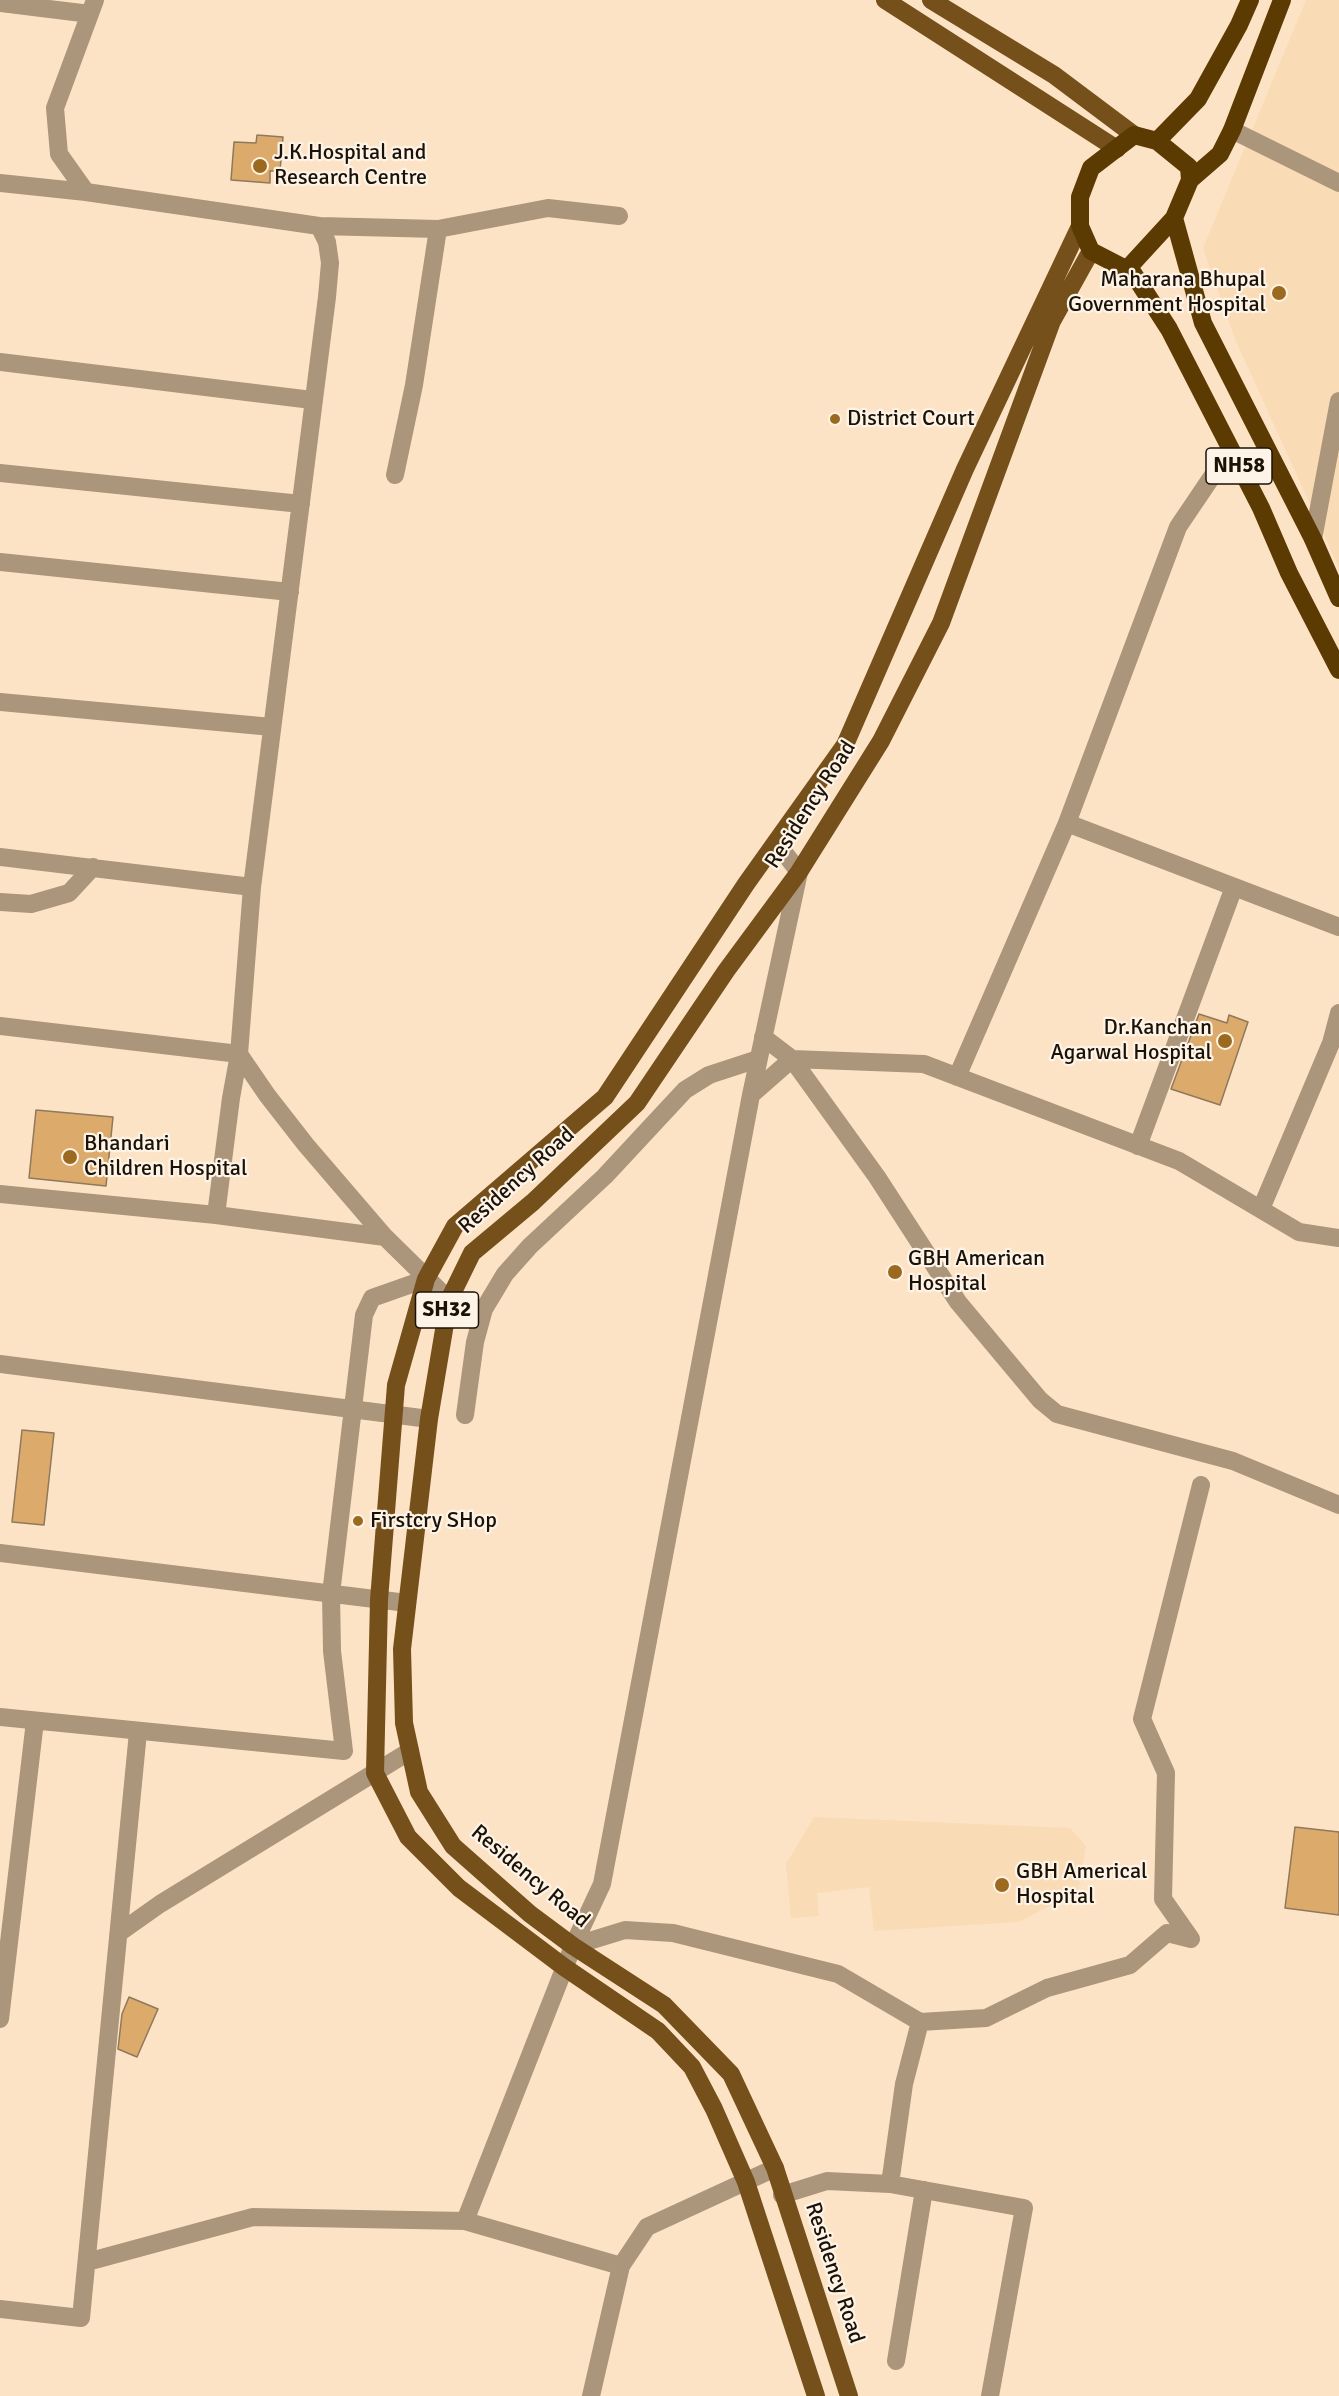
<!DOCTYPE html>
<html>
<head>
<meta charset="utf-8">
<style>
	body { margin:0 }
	canvas { display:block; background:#fde3c5 }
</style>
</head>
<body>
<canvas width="1339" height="2396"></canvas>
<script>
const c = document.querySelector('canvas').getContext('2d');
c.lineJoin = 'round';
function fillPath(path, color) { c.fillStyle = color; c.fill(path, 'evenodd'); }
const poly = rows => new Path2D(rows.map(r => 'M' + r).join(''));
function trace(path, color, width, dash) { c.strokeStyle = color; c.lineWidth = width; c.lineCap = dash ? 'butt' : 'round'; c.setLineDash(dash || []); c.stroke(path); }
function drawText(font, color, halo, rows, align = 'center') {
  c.font = font + ' Signika,sans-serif'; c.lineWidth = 4.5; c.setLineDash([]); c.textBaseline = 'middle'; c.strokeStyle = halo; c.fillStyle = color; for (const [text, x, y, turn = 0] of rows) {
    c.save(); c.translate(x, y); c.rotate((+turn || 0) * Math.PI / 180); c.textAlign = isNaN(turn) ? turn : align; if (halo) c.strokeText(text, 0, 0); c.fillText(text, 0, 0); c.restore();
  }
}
const built = poly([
	[1306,0,1339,0,1339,568,1235,339,1203,248],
	[814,1817,1070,1828,1086,1846,1078,1892,1018,1922,874,1931,869,1887,817,1893,819,1916,791,1918,786,1864]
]);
const building = poly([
	[257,135,283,137,280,171,270,171,270,183,231,180,234,142,256,143,257,135],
	[1199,1014,1227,1023,1229,1015,1248,1022,1220,1105,1171,1089,1199,1014],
	[36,1110,113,1117,106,1186,29,1178,36,1110],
	[22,1430,54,1433,44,1525,12,1522,22,1430],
	[1295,1827,1339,1832,1339,1915,1285,1908,1295,1827],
	[129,1997,158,2009,137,2057,118,2049,122,2014,129,1997]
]);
const minor = poly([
	[95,0,55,108,59,154,86,192,319,226,327,242,330,263,327,297,252,887,239,1054,267,1095,306,1145,385,1237,449,1300],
	[0,3,90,14],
	[1232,130,1339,183],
	[0,183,86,192],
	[319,226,438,229,414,385,395,475],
	[438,229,548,208,619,216],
	[0,362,312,400],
	[0,473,301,504],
	[1313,539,1339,401],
	[0,562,290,592],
	[0,702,272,727],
	[1067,823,1178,527,1230,450],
	[0,857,252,887],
	[0,902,31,904,69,893,93,867],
	[0,1026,239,1054,231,1098,216,1215],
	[763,1037,792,1059,877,1177,958,1302,1040,1400,1057,1414,1233,1461,1339,1505],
	[957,1077,1067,823,1339,927],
	[751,1095,799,872,776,842],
	[1138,1146,1234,887],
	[0,1194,216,1215,385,1237],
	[1261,1209,1331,1043,1339,1013],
	[0,1364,429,1419],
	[465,1415,475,1342,484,1309,505,1274,530,1246,605,1176,685,1090,709,1075,758,1059],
	[0,1553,407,1603],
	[0,1717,344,1751,332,1651,331,1594,364,1315,372,1298,426,1279],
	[119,1933,160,1904,410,1751],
	[573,1946,625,1930,673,1933,838,1974,920,2022,986,2018,1047,1988,1130,1965,1167,1933,1191,1939,1163,1899,1166,1773,1142,1719,1201,1485],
	[0,2019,35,1721],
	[890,2184,904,2084,920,2022],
	[782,2195,827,2181,890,2184,1024,2208,990,2396],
	[465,2221,573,1946,602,1884,751,1095,792,1059,924,1064,1179,1161,1299,1232,1339,1238],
	[87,2262,253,2217,465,2221,621,2266],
	[0,2309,81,2318,138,1732],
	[896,2361,924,2190],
	[591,2396,621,2266,647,2227,775,2168]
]);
const major = poly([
	[885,0,1117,149],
	[931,0,1054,75,1134,135],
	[816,2396,746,2182,714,2109,692,2067,658,2031,564,1967,459,1888,408,1837,375,1773,379,1600,396,1385,426,1279,455,1226,605,1097,746,884,845,745,965,469,1080,226],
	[849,2396,775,2168,731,2074,664,2005,573,1946,530,1914,453,1846,419,1792,404,1723,402,1649,429,1419,449,1300,472,1253,533,1202,637,1103,726,971,799,872,881,741,941,623,1052,321,1091,251]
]);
const highway = poly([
	[1134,135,1157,141,1189,167,1190,180,1174,218,1129,267,1122,267,1091,251,1080,226,1080,197,1091,168,1134,135],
	[1157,141,1198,99,1239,25,1250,0],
	[1190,180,1220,154,1232,130,1282,0],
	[1174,218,1203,323,1313,539,1339,598],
	[1129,267,1169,329,1261,508,1289,573,1339,670]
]);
const markers = [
	[260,166,8,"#9c6a1f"],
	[1279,293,8,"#9c6a1f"],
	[835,419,6,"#9c6a1f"],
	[1225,1041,8,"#9c6a1f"],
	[70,1157,8,"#9c6a1f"],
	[895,1272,8,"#9c6a1f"],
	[358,1521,6,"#9c6a1f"],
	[1002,1885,8,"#9c6a1f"]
];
const shields = [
	[1239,466,66],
	[447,1310,63]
];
const shieldNames = [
	["NH58",1239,466],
	["SH32",447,1310]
];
const poiNames = [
	["J.K.Hospital and",274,153],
	["Research Centre",274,178],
	["Maharana Bhupal",1266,280,"right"],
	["Government Hospital",1266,305,"right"],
	["District Court",847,419],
	["Dr.Kanchan",1212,1028,"right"],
	["Agarwal Hospital",1212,1053,"right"],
	["Bhandari",84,1144],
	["Children Hospital",84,1169],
	["GBH American",908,1259],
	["Hospital",908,1284],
	["Firstcry SHop",370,1521],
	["GBH Americal",1016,1872],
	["Hospital",1016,1897]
];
const streetNames = [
	["Residency Road",811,805,-57],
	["Residency Road",517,1181,-42],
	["Residency Road",530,1877,40],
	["Residency Road",834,2273,72]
];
fillPath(built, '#f9dbb5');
fillPath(building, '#dcab6b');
trace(building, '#8f785c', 1.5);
trace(minor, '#ab957b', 18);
trace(major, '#76501b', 18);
trace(highway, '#5c3b03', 18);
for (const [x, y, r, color] of markers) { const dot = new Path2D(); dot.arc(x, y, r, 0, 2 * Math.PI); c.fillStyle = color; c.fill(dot); trace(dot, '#fef3e7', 2); }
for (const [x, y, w] of shields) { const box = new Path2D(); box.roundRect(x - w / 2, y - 18, w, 36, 4.5); c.fillStyle = '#fef3e7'; c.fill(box); trace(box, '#1a1207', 1.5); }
drawText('bold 21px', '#1a1207', null, shieldNames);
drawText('22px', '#1a1207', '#fef3e7', poiNames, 'left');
drawText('22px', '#1a1207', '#fef3e7', streetNames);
</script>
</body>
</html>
